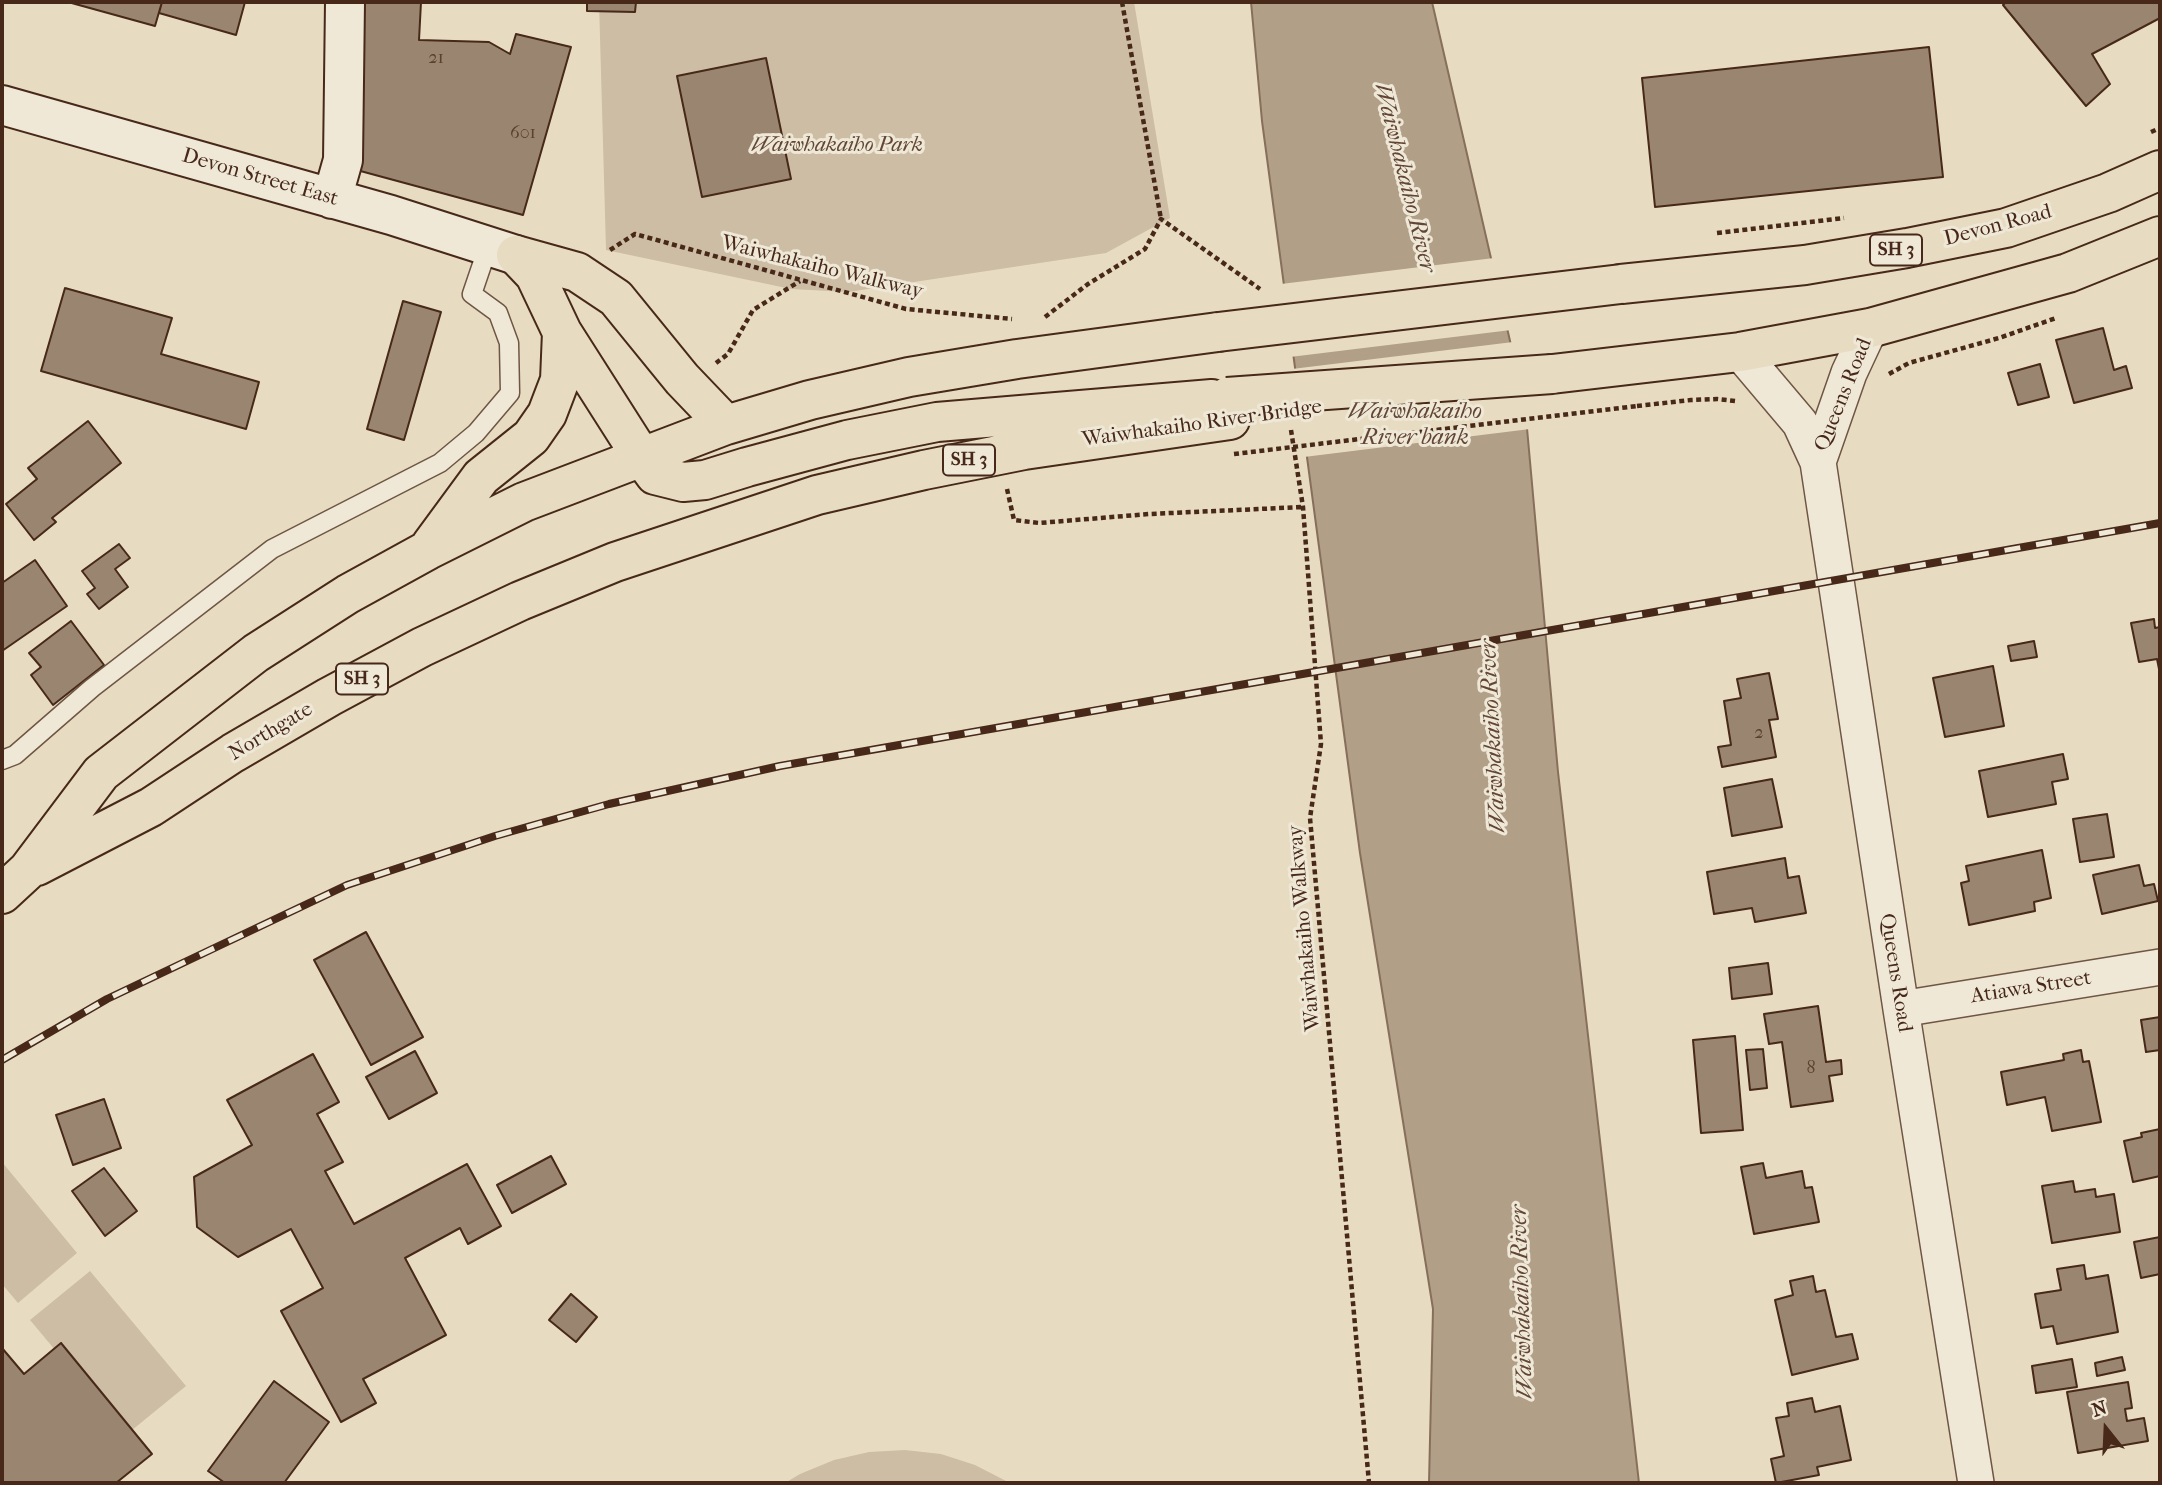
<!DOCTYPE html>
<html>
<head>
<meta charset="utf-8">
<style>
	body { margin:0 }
	#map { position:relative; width:2162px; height:1485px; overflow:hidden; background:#e7dcc1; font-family:"IM FELL French Canon",serif }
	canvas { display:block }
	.frame { position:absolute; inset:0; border:4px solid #472819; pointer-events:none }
	.north { position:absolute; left:2071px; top:1394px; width:70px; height:70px; -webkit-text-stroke:5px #efe8d7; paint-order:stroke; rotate:342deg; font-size:19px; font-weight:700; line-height:28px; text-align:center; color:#472819 }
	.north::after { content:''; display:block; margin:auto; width:24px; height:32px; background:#472819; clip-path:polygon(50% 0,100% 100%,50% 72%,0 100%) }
</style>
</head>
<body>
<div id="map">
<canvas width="2162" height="1485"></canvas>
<div class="frame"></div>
<div class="north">N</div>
</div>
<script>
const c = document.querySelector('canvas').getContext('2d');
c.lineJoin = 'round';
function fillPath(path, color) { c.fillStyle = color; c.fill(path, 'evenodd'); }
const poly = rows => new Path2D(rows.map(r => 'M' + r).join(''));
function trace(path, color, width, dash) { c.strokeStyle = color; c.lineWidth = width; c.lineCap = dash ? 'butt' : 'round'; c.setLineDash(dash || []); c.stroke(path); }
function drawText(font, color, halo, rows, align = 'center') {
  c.font = font + ' "IM FELL French Canon",serif'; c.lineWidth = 6; c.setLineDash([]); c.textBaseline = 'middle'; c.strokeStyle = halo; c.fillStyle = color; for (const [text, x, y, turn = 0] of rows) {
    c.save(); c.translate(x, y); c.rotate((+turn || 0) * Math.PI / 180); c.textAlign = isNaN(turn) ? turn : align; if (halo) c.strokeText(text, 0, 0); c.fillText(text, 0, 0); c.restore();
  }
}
const green = poly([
	[599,2,1134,2,1170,218,1106,253,848,292,791,289,606,250],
	[2,1162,77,1253,18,1303,2,1284],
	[90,1271,186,1386,126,1435,30,1320],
	[905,1450,941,1454,975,1465,1010,1483,785,1483,800,1474,834,1460,869,1452]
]);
const water = poly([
	[1251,2,1432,2,1525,406,1558,772,1639,1483,1429,1483,1433,1309,1360,853,1262,121,1251,2]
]);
const pier = poly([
	[1494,258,1511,330,1290,357,1281,284],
	[1513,342,1528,405,1530,429,1304,457,1292,369]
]);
const building = poly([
	[68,2,162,2,155,26,68,2],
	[162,2,245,2,236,35,159,13,162,2],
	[353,2,421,2,419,40,489,42,510,54,516,34,571,47,523,215,353,169,353,2],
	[587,2,636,2,635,12,587,11,587,2],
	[2006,2,2160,2,2160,18,2092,54,2110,84,2086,106,2003,5,2006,2],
	[1929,47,1943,177,1655,207,1642,78,1929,47],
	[766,58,791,179,702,197,677,76,766,58],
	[65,288,172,318,161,354,259,382,246,429,41,371,65,288],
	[403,301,441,312,404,440,367,429,403,301],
	[2103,328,2114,370,2126,366,2132,388,2074,403,2056,340,2103,328],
	[2040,364,2049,397,2018,405,2008,373,2040,364],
	[88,421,121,463,52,518,56,522,34,540,6,504,37,479,28,468,88,421],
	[119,544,130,558,115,569,128,587,99,609,87,594,95,588,82,571,119,544],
	[35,560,67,606,2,651,2,583,35,560],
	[2154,619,2155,628,2160,627,2160,674,2157,659,2139,662,2131,623,2154,619],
	[71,621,104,665,53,705,31,675,41,667,29,653,71,621],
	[2034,641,2037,657,2011,661,2008,646,2034,641],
	[1993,666,2004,726,1945,737,1933,678,1993,666],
	[1769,673,1778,719,1769,720,1776,757,1722,767,1718,747,1731,745,1724,701,1741,698,1737,679,1769,673],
	[2063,754,2068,779,2052,782,2056,804,1988,817,1979,771,2063,754],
	[1772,779,1782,827,1732,836,1724,788,1772,779],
	[2107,814,2114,857,2080,862,2073,819,2107,814],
	[2042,850,2051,898,2034,902,2035,911,1969,925,1961,883,1969,881,1966,866,2042,850],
	[1785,858,1788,878,1799,876,1806,913,1755,922,1752,908,1714,914,1707,872,1785,858],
	[2139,865,2144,886,2154,884,2158,901,2102,914,2093,875,2139,865],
	[366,932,423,1037,371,1065,314,960,366,932],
	[1768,963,1772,994,1732,999,1729,968,1768,963],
	[1818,1006,1826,1062,1841,1060,1842,1074,1829,1076,1833,1101,1791,1107,1782,1042,1769,1044,1764,1014,1818,1006],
	[2160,1017,2160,1050,2146,1052,2141,1020,2160,1017],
	[1735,1036,1743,1130,1701,1133,1693,1040,1735,1036],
	[1763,1049,1767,1088,1750,1090,1746,1050,1763,1049],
	[2081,1050,2083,1062,2089,1061,2101,1122,2052,1131,2045,1097,2007,1105,2001,1072,2064,1060,2063,1054,2081,1050],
	[415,1051,437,1093,389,1119,366,1077,415,1051],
	[313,1054,339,1102,317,1114,343,1162,325,1171,354,1224,467,1164,501,1226,468,1244,460,1228,405,1258,446,1335,363,1379,376,1403,341,1422,281,1311,323,1288,291,1229,238,1257,197,1227,194,1177,252,1145,227,1100,313,1054],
	[104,1099,121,1148,73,1165,56,1115,104,1099],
	[2160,1129,2160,1176,2133,1182,2124,1141,2142,1137,2141,1133,2160,1129],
	[551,1156,566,1184,512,1213,497,1185,551,1156],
	[1763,1163,1766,1178,1802,1171,1805,1188,1812,1187,1819,1222,1754,1234,1741,1167,1763,1163],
	[104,1168,137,1211,105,1236,72,1191,104,1168],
	[2073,1181,2075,1192,2095,1189,2096,1197,2114,1194,2120,1232,2052,1243,2042,1186,2073,1181],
	[2160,1237,2160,1274,2141,1278,2134,1242,2160,1237],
	[2084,1265,2086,1279,2108,1275,2118,1332,2057,1344,2053,1326,2041,1328,2035,1294,2061,1290,2057,1269,2084,1265],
	[1813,1276,1816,1292,1825,1290,1836,1337,1852,1334,1858,1359,1792,1375,1775,1300,1793,1295,1790,1281,1813,1276],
	[571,1294,597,1317,576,1342,549,1320,571,1294],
	[61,1343,152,1454,116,1483,2,1483,2,1348,24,1374,61,1343],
	[2122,1357,2125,1370,2097,1376,2095,1363,2122,1357],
	[2072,1359,2077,1387,2036,1393,2032,1366,2072,1359],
	[274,1381,329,1422,284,1483,225,1483,208,1471,274,1381],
	[2128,1382,2132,1408,2125,1409,2127,1421,2144,1418,2148,1441,2078,1453,2067,1392,2128,1382],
	[1812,1398,1815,1412,1840,1406,1851,1460,1817,1467,1819,1475,1776,1483,1771,1459,1784,1456,1776,1418,1789,1416,1787,1403,1812,1398]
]);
const path = poly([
	[1122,2,1161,219],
	[2151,132,2160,128],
	[1717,233,1844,218],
	[610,250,635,234,906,309,1012,319],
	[1045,317,1088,284,1145,249,1161,219,1260,289],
	[716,363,728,354,753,310,800,281],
	[1889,374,1909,363,1999,338,2056,318],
	[1637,406,1691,400,1717,399,1735,401],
	[1291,430,1303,507,1321,744,1310,818,1369,1483],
	[1007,489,1014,520,1039,523,1149,514,1303,507]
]);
const lane = poly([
	[2,760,15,755,92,688,272,549,440,463,476,433,510,393,509,343,498,313,472,294,489,244]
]);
const street = poly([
	[1740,352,1800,423,1818,462,1901,1009,1976,1483],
	[1818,462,1849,373,1870,328],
	[1901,1009,2160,967]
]);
const secondary = poly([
	[2,105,391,215,516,255],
	[332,199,343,160,345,2]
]);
const highway = poly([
	[516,255,535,275,562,332,641,456,655,475,683,482,705,480,747,467,847,440,937,422,1212,399],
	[516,255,577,272,616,298,682,379,726,425],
	[1621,284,1805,265,1907,248,2006,228,2108,193,2160,170],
	[1552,374,1740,352,1870,328,2068,273,2160,236],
	[431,545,481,477,531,437,547,414,560,380,562,332],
	[37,866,151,807,233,753,329,697,422,647,520,601,615,562,817,495,924,470,1024,450,1230,420],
	[2,894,28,870,101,773,256,653,348,594,428,550,524,502,726,425,810,400,909,377,1017,359,1218,332]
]);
const rail = poly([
	[2,1060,107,999,347,885,495,836,609,804,780,766,2160,523]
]);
const pathBridge = poly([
	[1234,454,1637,406]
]);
const highwayBridge = poly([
	[1218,332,1621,284],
	[1227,397,1552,374]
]);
const numberNames = [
	["21",436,59],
	["601",523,134],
	["2",1759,734],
	["8",1811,1069]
];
const shields = [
	[1896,250,52],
	[969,460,52],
	[362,679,52]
];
const shieldNames = [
	["SH 3",1896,250],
	["SH 3",969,460],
	["SH 3",362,679]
];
const parkNames = [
	["Waiwhakaiho Park",837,146]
];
const streetNames = [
	["Devon Street East",260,178,16],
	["Devon Road",1998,226,-15],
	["Waiwhakaiho Walkway",822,268,14],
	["Queens Road",1844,395,-68],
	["Waiwhakaiho River Bridge",1202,424,-8],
	["Northgate",271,732,-31],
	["Waiwhakaiho Walkway",1305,928,-95],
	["Queens Road",1895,973,81],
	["Atiawa Street",2031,988,-9]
];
const waterNames = [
	["Waiwhakaiho River",1404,178,76],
	["Waiwhakaiho",1415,412],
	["River bank",1415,438],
	["Waiwhakaiho River",1494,736,-93],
	["Waiwhakaiho River",1523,1302,-92]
];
fillPath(green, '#ccbda4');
fillPath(water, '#b19f88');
trace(water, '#876f5c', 2);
fillPath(pier, '#e7dcc1');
fillPath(building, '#9a8670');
trace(building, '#472819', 2);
trace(lane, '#6f5543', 21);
trace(street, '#6f5543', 38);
trace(secondary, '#472819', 42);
trace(highway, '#472819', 42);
trace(path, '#472819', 4.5, [5, 3.5]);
trace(lane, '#efe8d7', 18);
trace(street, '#efe8d7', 35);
trace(secondary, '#efe8d7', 38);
trace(highway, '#e7dcc1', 38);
trace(rail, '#472819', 8);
trace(rail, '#efe8d7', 5, [16]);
trace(highwayBridge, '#472819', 42, []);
trace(pathBridge, '#472819', 4.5, [5, 3.5]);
trace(highwayBridge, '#e7dcc1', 38);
drawText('18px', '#5c402f', null, numberNames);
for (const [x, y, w] of shields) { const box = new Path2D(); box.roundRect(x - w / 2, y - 15.5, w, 31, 5); c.fillStyle = '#efe8d7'; c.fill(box); trace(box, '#472819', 2); }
drawText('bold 19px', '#472819', null, shieldNames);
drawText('italic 21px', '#624635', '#efe8d7', parkNames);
drawText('21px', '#472819', '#efe8d7', streetNames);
drawText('italic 23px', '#624635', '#efe8d7', waterNames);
</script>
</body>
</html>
